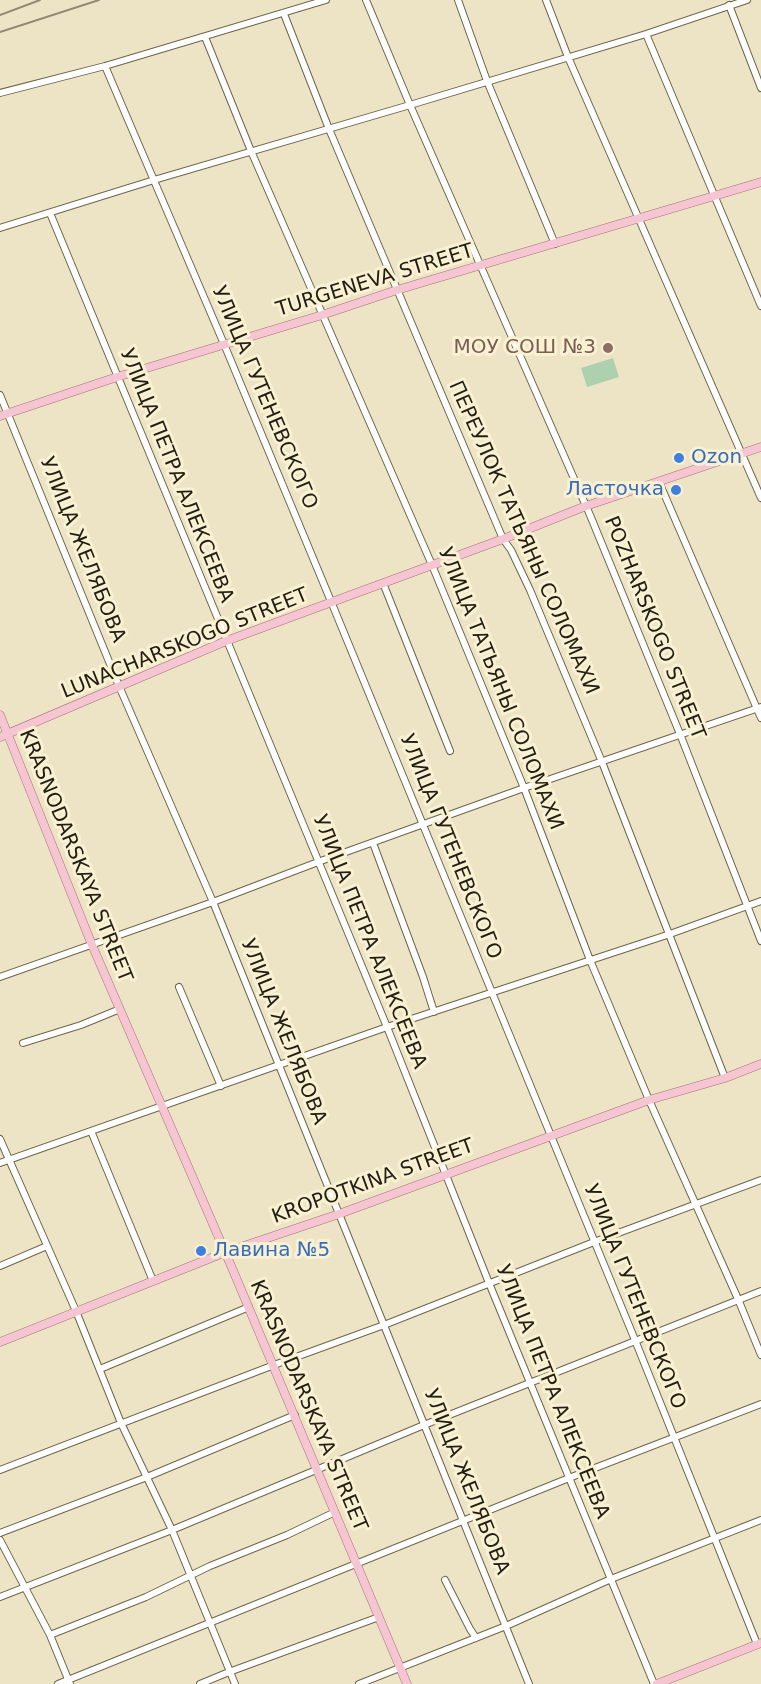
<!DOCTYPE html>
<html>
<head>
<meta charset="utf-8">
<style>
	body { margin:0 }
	canvas { display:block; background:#ede4c6 }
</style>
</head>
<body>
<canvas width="761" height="1684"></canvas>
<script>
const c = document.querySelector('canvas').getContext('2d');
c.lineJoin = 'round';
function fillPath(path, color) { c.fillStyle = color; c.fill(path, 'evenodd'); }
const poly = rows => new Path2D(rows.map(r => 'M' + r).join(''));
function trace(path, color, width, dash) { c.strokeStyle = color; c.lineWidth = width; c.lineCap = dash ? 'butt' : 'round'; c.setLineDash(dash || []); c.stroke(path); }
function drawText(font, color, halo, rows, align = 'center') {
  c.font = font + ' "DejaVu Sans",sans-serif'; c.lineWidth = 6; c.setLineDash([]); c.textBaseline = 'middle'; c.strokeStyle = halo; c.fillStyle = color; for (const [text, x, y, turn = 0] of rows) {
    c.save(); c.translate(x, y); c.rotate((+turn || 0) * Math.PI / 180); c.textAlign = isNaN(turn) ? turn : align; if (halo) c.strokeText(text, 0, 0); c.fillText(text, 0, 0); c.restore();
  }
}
const green = poly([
	[613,358,619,377,587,387,581,368]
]);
const minor = poly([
	[366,0,410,105,590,515,680,734,761,941],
	[458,0,487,81,555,244],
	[546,0,568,57,761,498],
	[729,5,761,88],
	[284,14,329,129,503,539,511,550,530,590,602,762,725,1078],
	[646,34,761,306],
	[205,37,251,151,432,565,524,788,590,960,649,1100,738,1299,761,1355],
	[105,66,224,344,335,611,635,1340,757,1644],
	[0,93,105,66,326,0],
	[50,213,387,1027,489,1283,654,1684],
	[0,228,154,180,410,105,646,34,747,0],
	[0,395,119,686,213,902,529,1684],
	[659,482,761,718],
	[383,583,450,751],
	[373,843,423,977,434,1012],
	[0,977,213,902,318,862,524,788,761,707],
	[179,987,221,1086],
	[23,1043,81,1025,120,1009],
	[91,1131,153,1281],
	[0,1139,76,1311,121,1423,172,1530,235,1684],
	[0,1163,387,1027,670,934,761,901],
	[0,1266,47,1246],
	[100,1369,249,1307],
	[0,1470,274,1365,384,1325,594,1242,761,1180],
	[0,1533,147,1477,295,1415],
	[0,1540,50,1635,70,1684],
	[445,1580,470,1629,476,1638],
	[0,1597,172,1530,424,1425,761,1291],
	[50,1635,146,1597,210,1566,287,1535,335,1512],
	[58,1684,569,1478,761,1404],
	[200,1684,229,1672,379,1617],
	[359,1684,506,1626,611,1579,761,1520]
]);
const major = poly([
	[0,416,117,377,322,315,397,290,761,182],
	[0,715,92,945,232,1268,407,1684],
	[0,737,226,641,503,539,586,506,761,447],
	[0,1342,226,1252,339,1214,649,1100,725,1078,761,1064],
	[657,1684,761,1643]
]);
const rail = poly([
	[0,15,40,0],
	[0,32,99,0]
]);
const markers = [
	[608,348,6,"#8d6e63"],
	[679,458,6,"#3f7fe0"],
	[676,490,6,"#3f7fe0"],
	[201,1251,6,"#3f7fe0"]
];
const streetNames = [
	["TURGENEVA STREET",375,281,-17],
	["УЛИЦА ГУТЕНЕВСКОГО",264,398,67],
	["УЛИЦА ПЕТРА АЛЕКСЕЕВА",176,476,68],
	["ПЕРЕУЛОК ТАТЬЯНЫ СОЛОМАХИ",523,538,66],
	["УЛИЦА ЖЕЛЯБОВА",82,550,68],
	["POZHARSKOGO STREET",654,628,68],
	["LUNACHARSKOGO STREET",185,644,-22],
	["УЛИЦА ТАТЬЯНЫ СОЛОМАХИ",500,689,68],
	["УЛИЦА ГУТЕНЕВСКОГО",450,847,68],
	["KRASNODARSKAYA STREET",75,856,68],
	["УЛИЦА ПЕТРА АЛЕКСЕЕВА",369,942,68],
	["УЛИЦА ЖЕЛЯБОВА",283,1032,68],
	["KROPOTKINA STREET",373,1182,-20],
	["УЛИЦА ГУТЕНЕВСКОГО",634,1297,68],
	["УЛИЦА ПЕТРА АЛЕКСЕЕВА",552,1392,68],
	["KRASNODARSKAYA STREET",308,1406,67],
	["УЛИЦА ЖЕЛЯБОВА",466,1482,68]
];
const educationNames = [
	["МОУ СОШ №3",596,348]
];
const shopNames = [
	["Ozon",691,458],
	["Ласточка",664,490,"right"],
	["Лавина №5",213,1251]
];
fillPath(green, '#add0ae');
trace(minor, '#6d654a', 8);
trace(major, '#a6727b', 9);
trace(minor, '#fff', 6);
trace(major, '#f5c5d1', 8);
trace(rail, '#908a74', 2);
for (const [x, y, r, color] of markers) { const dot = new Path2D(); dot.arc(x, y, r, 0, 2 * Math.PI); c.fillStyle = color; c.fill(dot); trace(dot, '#faf1d3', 2); }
drawText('20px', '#211e13', '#faf1d3', streetNames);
drawText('20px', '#785e54', '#faf1d3', educationNames, 'right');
drawText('20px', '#366cbe', '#faf1d3', shopNames, 'left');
</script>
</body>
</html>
